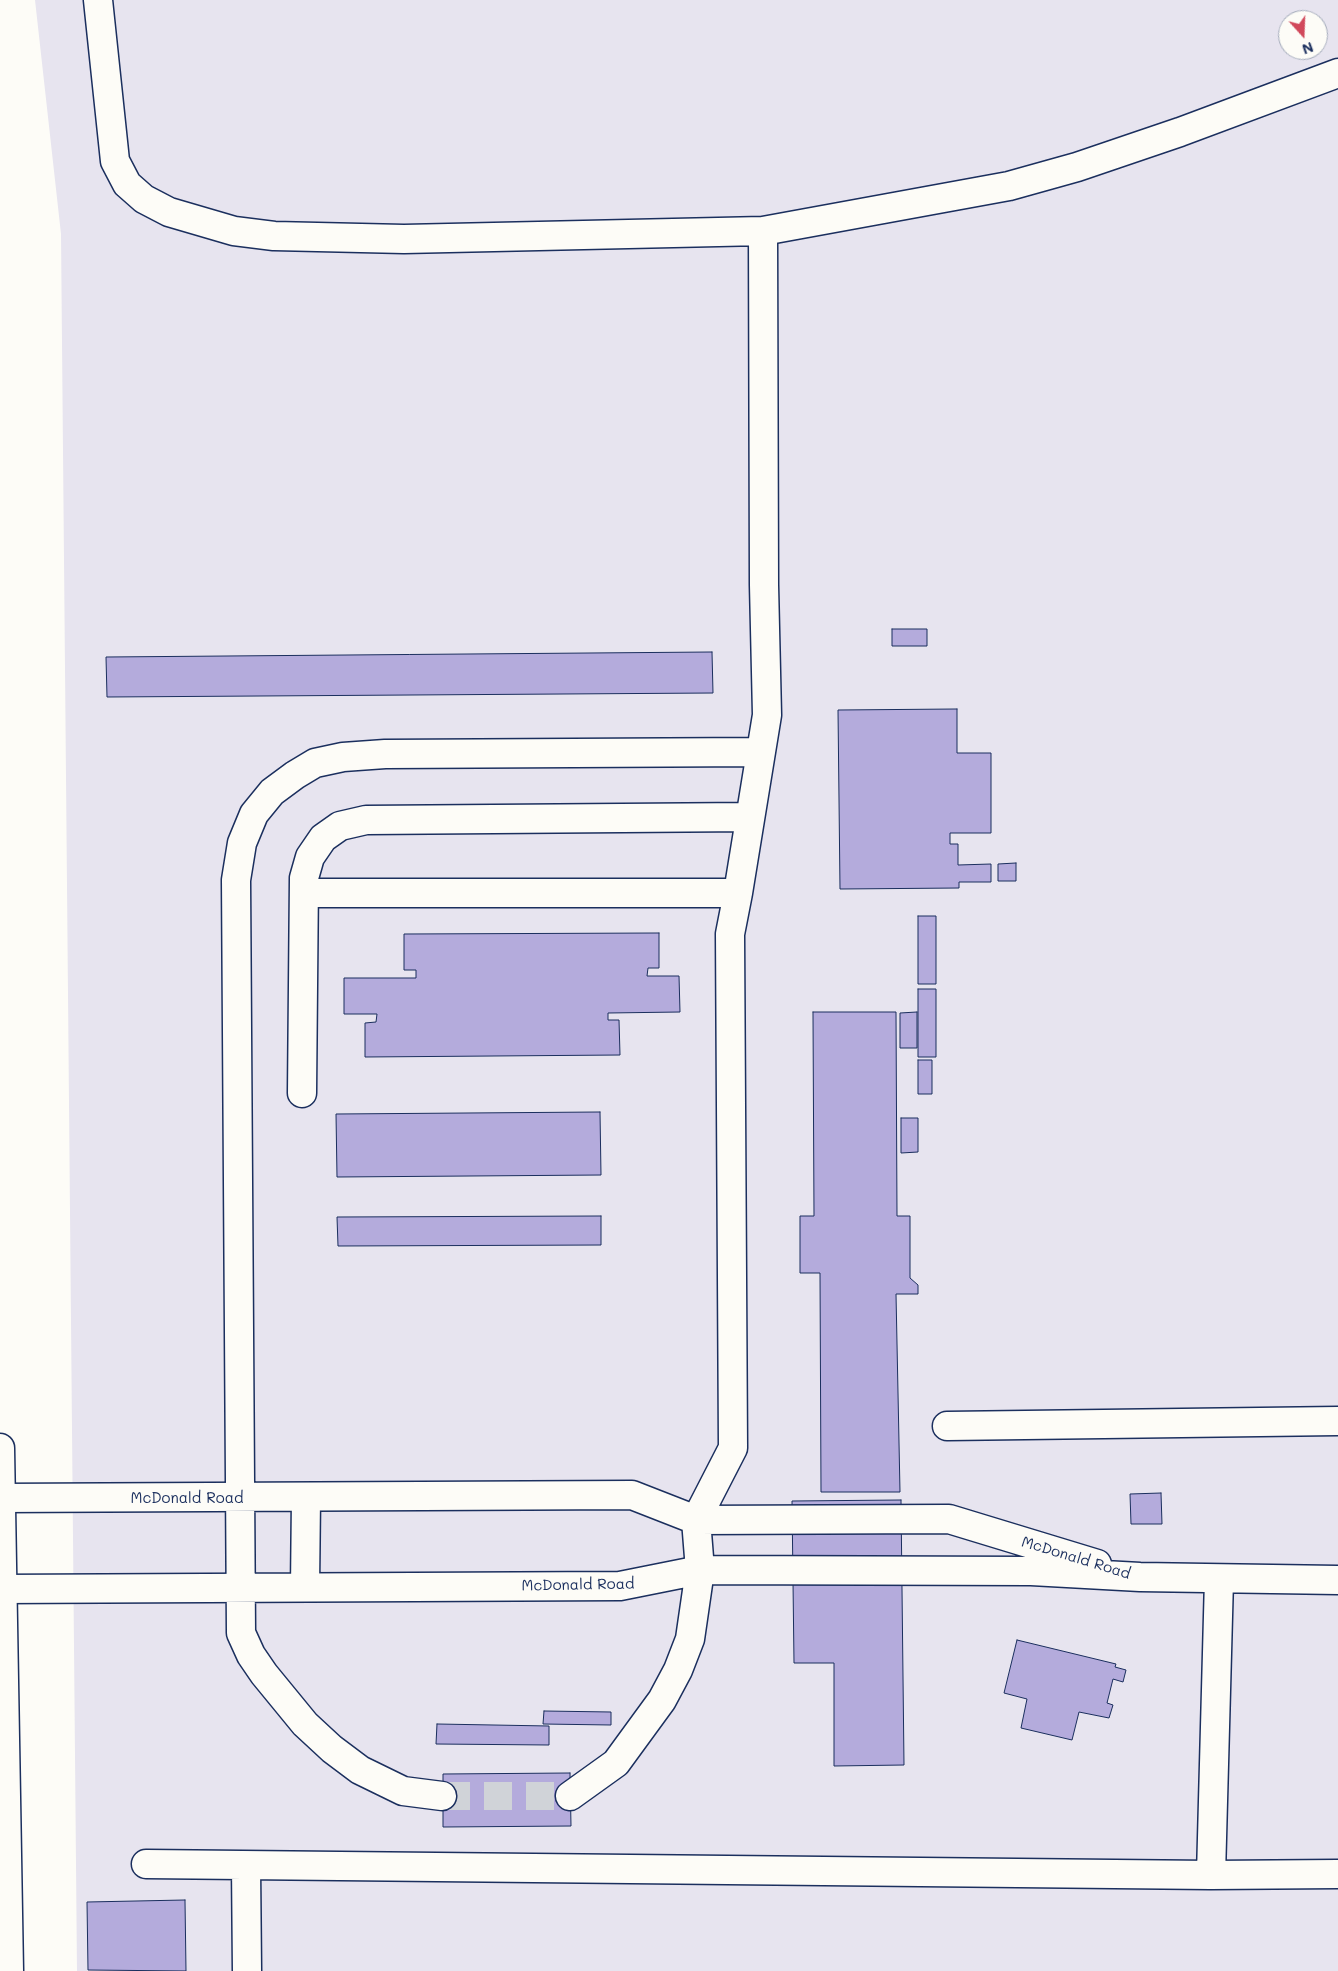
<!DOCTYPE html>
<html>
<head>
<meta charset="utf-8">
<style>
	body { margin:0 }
	#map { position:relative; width:1338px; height:1971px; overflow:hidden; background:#fdfcf7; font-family:Mali,sans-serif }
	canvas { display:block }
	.north { position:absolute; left:1278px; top:10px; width:50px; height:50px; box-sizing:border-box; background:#fdfcf7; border:1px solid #a3aaba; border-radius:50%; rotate:160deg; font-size:14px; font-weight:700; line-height:20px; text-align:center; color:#1b2f5e }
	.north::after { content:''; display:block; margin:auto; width:18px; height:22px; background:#d1495b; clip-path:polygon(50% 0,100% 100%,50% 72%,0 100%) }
</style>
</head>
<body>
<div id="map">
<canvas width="1338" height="1971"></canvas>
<div class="north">N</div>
</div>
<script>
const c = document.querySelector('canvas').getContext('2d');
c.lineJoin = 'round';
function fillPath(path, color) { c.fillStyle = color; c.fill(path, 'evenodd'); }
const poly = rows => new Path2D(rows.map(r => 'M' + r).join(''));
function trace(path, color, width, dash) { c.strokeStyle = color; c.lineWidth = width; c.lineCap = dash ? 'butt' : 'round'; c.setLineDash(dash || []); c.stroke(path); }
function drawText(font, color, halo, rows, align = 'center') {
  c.font = font + ' Mali,sans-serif'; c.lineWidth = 4; c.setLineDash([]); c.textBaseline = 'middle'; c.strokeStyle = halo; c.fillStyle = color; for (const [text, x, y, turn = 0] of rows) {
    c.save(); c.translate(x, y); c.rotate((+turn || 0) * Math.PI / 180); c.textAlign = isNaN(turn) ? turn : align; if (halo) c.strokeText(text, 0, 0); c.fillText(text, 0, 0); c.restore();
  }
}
const built = poly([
	[35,0,1338,0,1338,1971,77,1971,61,234],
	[1288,20,1318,20,1318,50,1288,50]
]);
const building = poly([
	[892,629,927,629,927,646,892,646,892,629],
	[712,652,713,693,107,697,106,657,712,652],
	[957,709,957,753,991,753,991,833,950,833,950,844,958,844,958,865,991,864,991,882,959,882,959,888,840,889,838,710,957,709],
	[1016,863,1016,881,998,881,998,864,1016,863],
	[918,916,936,916,936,984,918,984,918,916],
	[659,933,659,968,648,968,647,976,679,976,680,1012,608,1013,608,1020,619,1020,620,1055,365,1057,365,1023,376,1022,377,1014,344,1014,344,978,416,978,416,970,404,970,404,934,659,933],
	[918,989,936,989,936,1057,918,1057,918,989],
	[813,1012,896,1012,897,1216,910,1216,910,1278,918,1285,918,1294,896,1294,900,1492,821,1492,820,1273,800,1273,800,1216,814,1216,813,1012],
	[917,1012,917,1048,900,1048,900,1013,917,1012],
	[918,1060,932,1060,932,1094,918,1094,918,1060],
	[600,1112,601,1175,337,1177,336,1114,600,1112],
	[901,1118,918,1118,918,1152,901,1153,901,1118],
	[601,1216,601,1245,338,1246,337,1217,601,1216],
	[1161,1493,1162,1524,1131,1524,1130,1494,1161,1493],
	[901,1500,904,1765,834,1766,834,1663,794,1663,792,1501,901,1500],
	[1017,1640,1116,1664,1115,1667,1126,1670,1123,1682,1113,1679,1107,1703,1113,1705,1109,1718,1079,1712,1072,1740,1021,1728,1027,1699,1004,1693,1017,1640],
	[544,1711,611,1712,611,1725,543,1724,544,1711],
	[437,1724,549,1726,549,1745,436,1744,437,1724],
	[570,1773,571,1826,443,1827,443,1774,570,1773],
	[185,1900,186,1971,88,1970,87,1902,185,1900]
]);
const minorTunnel = poly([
	[442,1796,570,1796]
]);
const minor = poly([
	[98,0,115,161,127,184,144,199,169,212,234,231,274,236,404,239,763,231,1009,186,1077,167,1180,132,1338,73],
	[304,893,738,893],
	[302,1093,304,878,310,857,323,838,340,826,366,820,750,817],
	[947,1426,1338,1421],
	[0,1498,632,1495,696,1520,949,1519,1097,1564],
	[305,1587,306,1498],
	[0,1589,620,1586,700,1570,1031,1571,1140,1577,1338,1580],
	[442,1796,403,1791,360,1770,332,1749,305,1724,264,1674,251,1655,241,1633,236,880,242,843,254,814,272,792,295,775,315,763,343,757,385,754,761,752],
	[570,1796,616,1763,662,1700,678,1670,690,1639,700,1570,696,1520,733,1448,730,934,738,893,767,715,764,585,763,231],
	[146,1864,1211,1875,1338,1874],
	[246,1866,247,1971],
	[1211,1875,1219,1579]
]);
const major = poly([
	[0,1448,9,1971]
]);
const streetNames = [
	["McDonald Road",187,1498],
	["McDonald Road",1076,1558,17],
	["McDonald Road",578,1585,-1]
];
fillPath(built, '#e7e4ef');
fillPath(building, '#b4abdc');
trace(building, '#1b2f5e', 1);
trace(minorTunnel, '#d0d3d8', 28, [28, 14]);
trace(minor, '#1b2f5e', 31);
trace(major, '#1b2f5e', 31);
trace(minor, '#fdfcf7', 28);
trace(major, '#fdfcf7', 28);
drawText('15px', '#1b2f5e', '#fdfcf7', streetNames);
</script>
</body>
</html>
